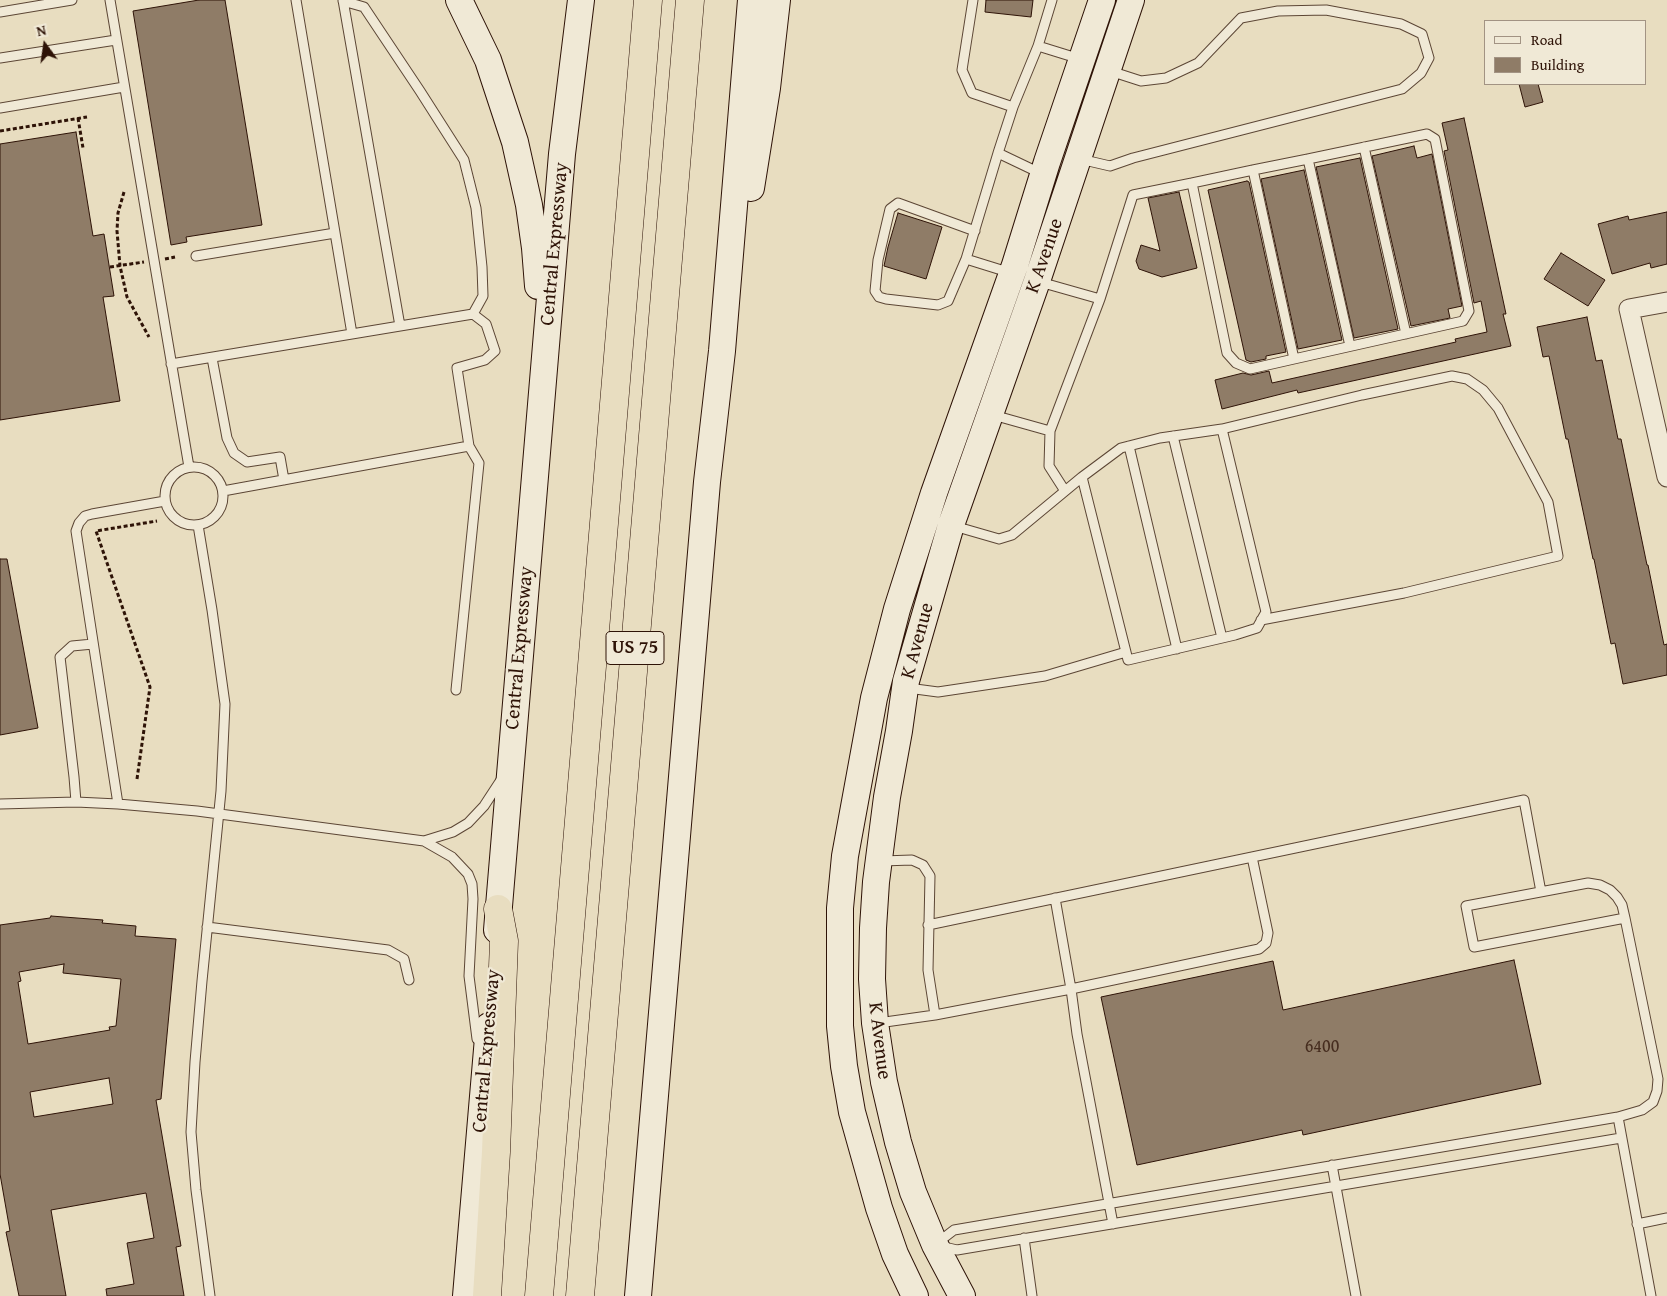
<!DOCTYPE html>
<html>
<head>
<meta charset="utf-8">
<style>
	body { margin:0 }
	#map { position:relative; width:1667px; height:1296px; overflow:hidden; background:#e8ddc0; font-family:"Gentium Book Plus",serif }
	canvas { display:block }
	.legend { position:absolute; left:1484px; top:20px; width:162px; height:65px; box-sizing:border-box; background:#f0e9d6; border:1px solid #a29383; margin:0; padding:6px 9px; list-style:none; font-size:15px; color:#2e1307 }
	.legend li { display:flex; align-items:center; gap:10px; height:25px }
	.legend b { width:25px; border:1px solid #a29383 }
	.north { position:absolute; left:20px; top:20px; width:50px; height:50px; -webkit-text-stroke:4px #f0e9d6; paint-order:stroke; rotate:346deg; font-size:14px; font-weight:700; line-height:20px; text-align:center; color:#2e1307 }
	.north::after { content:''; display:block; margin:auto; width:18px; height:22px; background:#2e1307; clip-path:polygon(50% 0,100% 100%,50% 72%,0 100%) }
</style>
</head>
<body>
<div id="map">
<canvas width="1667" height="1296"></canvas>
<ul class="legend">
<li><b style="height:6px;background:#f0e9d6"></b>Road</li>
<li><b style="height:14px;background:#8f7c67"></b>Building</li>
</ul>
<div class="north">N</div>
</div>
<script>
const c = document.querySelector('canvas').getContext('2d');
c.lineJoin = 'round';
function fillPath(path, color) { c.fillStyle = color; c.fill(path, 'evenodd'); }
const poly = rows => new Path2D(rows.map(r => 'M' + r).join(''));
function trace(path, color, width, dash) { c.strokeStyle = color; c.lineWidth = width; c.lineCap = dash ? 'butt' : 'round'; c.setLineDash(dash || []); c.stroke(path); }
function drawText(font, color, halo, rows, align = 'center') {
  c.font = font + ' "Gentium Book Plus",serif'; c.lineWidth = 4.5; c.setLineDash([]); c.textBaseline = 'middle'; c.strokeStyle = halo; c.fillStyle = color; for (const [text, x, y, turn = 0] of rows) {
    c.save(); c.translate(x, y); c.rotate((+turn || 0) * Math.PI / 180); c.textAlign = isNaN(turn) ? turn : align; if (halo) c.strokeText(text, 0, 0); c.fillText(text, 0, 0); c.restore();
  }
}
const building = poly([
	[199,0,225,0,262,225,186,237,187,242,171,245,133,11,199,0],
	[986,0,1033,0,1031,17,985,12,986,0],
	[1519,84,1538,84,1543,102,1525,107,1519,84],
	[1464,118,1506,314,1503,314,1511,346,1298,393,1297,390,1222,409,1215,380,1243,373,1251,375,1269,371,1272,383,1456,342,1455,339,1487,332,1481,301,1474,303,1444,151,1448,150,1442,123,1464,118],
	[76,132,93,236,104,234,114,296,103,297,120,401,0,420,0,144,76,132],
	[1414,146,1417,158,1432,154,1462,306,1448,309,1450,318,1411,326,1372,156,1414,146],
	[1360,158,1398,329,1354,338,1316,167,1360,158],
	[1304,170,1342,340,1298,349,1261,179,1304,170],
	[1247,181,1249,182,1286,352,1266,356,1266,359,1251,362,1246,360,1208,190,1247,181],
	[1179,192,1197,268,1162,277,1139,269,1136,261,1141,245,1160,251,1148,198,1179,192],
	[1667,212,1667,264,1651,268,1650,263,1612,274,1598,224,1628,216,1629,220,1667,212],
	[898,213,942,227,926,279,884,266,888,247,898,213],
	[1561,253,1605,280,1588,306,1544,279,1561,253],
	[1587,317,1596,361,1602,360,1618,439,1621,439,1647,565,1648,565,1664,645,1667,644,1667,675,1623,684,1615,643,1611,644,1594,559,1593,559,1568,439,1566,439,1549,356,1543,357,1537,327,1587,317],
	[0,559,7,559,38,728,0,735,0,559],
	[51,916,103,920,102,923,136,926,135,936,176,939,161,1099,156,1100,181,1246,176,1247,184,1296,107,1296,106,1289,134,1284,127,1243,154,1238,146,1193,51,1210,66,1296,19,1296,6,1232,10,1231,0,1174,0,925,50,918,51,916],
	[64,964,63,973,121,979,116,1026,109,1027,110,1030,28,1044,18,982,21,981,19,972,64,964],
	[109,1078,113,1104,34,1117,30,1092,109,1078],
	[1514,960,1541,1084,1303,1135,1302,1130,1137,1165,1101,997,1273,961,1283,1010,1514,960]
]);
const path = poly([
	[78,118,83,148],
	[0,131,87,117],
	[124,192,118,213,117,231,120,266,127,297,149,337],
	[165,259,175,257],
	[110,267,144,262],
	[137,779,150,687,96,531,157,521]
]);
const service = poly([
	[110,0,189,467],
	[296,0,352,334],
	[973,0,962,70,972,93,1013,107,1038,46,1080,59],
	[343,1,364,7,420,91,464,160,476,208,482,267,483,296,473,314],
	[0,12,72,0],
	[1038,46,1052,0],
	[0,58,116,40],
	[1013,107,998,153,1042,174],
	[0,108,124,87],
	[1364,147,1406,334],
	[998,153,966,259,1011,273],
	[1080,159,1110,166,1133,158,1402,89,1421,73,1429,58,1422,34,1401,24,1326,10,1278,11,1241,18,1198,63,1166,78,1141,81,1110,71],
	[1308,159,1350,346],
	[1253,170,1294,359],
	[196,256,335,233],
	[966,259,948,301,938,305,886,299,879,297,875,291,878,260,890,209,898,203,975,231],
	[1040,282,1100,299,1133,195,1192,183,1253,170,1308,159,1427,134,1435,139,1469,311,1463,321,1294,359,1250,369,1236,363,1227,353,1192,183],
	[212,358,227,438,234,453,247,462,280,457,284,480],
	[171,364,400,326,343,0],
	[993,415,1050,431,1100,299],
	[1222,429,1362,395,1452,376,1467,379,1483,390,1498,408,1548,502,1558,556,1404,593,1261,620],
	[1050,431,1049,466,1065,491],
	[1173,436,1222,638],
	[1129,446,1177,649],
	'165 496a29 29 0 1 1 58 0a29 29 0 1 1-58 0Z',
	[223,491,469,446,457,368,485,360,495,351,486,324,473,314,400,326],
	[165,501,92,514,85,516,79,523,76,531,118,804,197,811,424,841,452,857,468,874,472,884,473,899,469,976,477,1039],
	[198,525,212,610,225,704,221,791,202,981,195,1062,191,1132,196,1190,210,1296],
	[954,526,999,539,1012,535,1082,477,1121,448,1160,438,1222,429,1266,612,1257,628,1235,635,1128,660,1082,477],
	[908,688,938,692,1045,676,1126,652],
	[456,690,479,463,469,446],
	[76,802,74,777,60,657,72,646,93,644],
	[0,804,76,802,118,804],
	[424,841,453,832,468,823,484,806,501,780],
	[882,861,912,860,923,865,930,876,928,970,935,1015],
	[1055,898,1071,989,1077,1034,1113,1224],
	[928,925,1524,800,1541,892],
	[207,927,388,950,404,959,409,980],
	[878,1023,935,1015,1071,989,1259,949,1266,943,1268,933,1252,857],
	[1618,1117,1651,1296],
	[1332,1165,1356,1296],
	[1637,1224,1667,1218],
	[1024,1238,1032,1296],
	[937,1243,954,1230,1618,1117,1642,1110,1653,1102,1657,1091,1658,1079,1625,918,1622,905,1617,897,1610,890,1600,885,1588,883,1466,906,1474,947,1625,918],
	[940,1246,957,1250,1621,1138]
]);
const minor = poly([
	[1667,302,1629,309,1667,477]
]);
const secondary = poly([
	[459,0,488,60,515,142,529,205,535,248,538,286],
	[751,188,767,88,777,0],
	[497,930,562,154,581,0],
	[466,1296,489,1026],
	[638,1296,707,482,722,351,751,0],
	[915,1296,895,1254,879,1208,852,1112,844,1066,840,1026,840,908,845,856,874,698,897,609,934,493,1015,265,1047,162,1102,0],
	[962,1296,935,1245,913,1192,898,1142,884,1082,875,1023,872,979,873,928,876,882,887,797,899,731,906,681,951,525,1037,281,1131,0]
]);
const motorway = poly([
	[487,1296,496,1152,504,941,498,909],
	[539,1296,648,0],
	[580,1296,690,0]
]);
const numberNames = [
	["6400",1322,1047]
];
const shields = [
	[635,648,58]
];
const shieldNames = [
	["US 75",635,648]
];
const streetNames = [
	["Central Expressway",555,244,-85],
	["K Avenue",1045,256,-71],
	["K Avenue",918,641,-75],
	["Central Expressway",520,648,-85],
	["K Avenue",879,1041,83],
	["Central Expressway",487,1051,-85]
];
fillPath(building, '#8f7c67');
trace(building, '#2e1307', 1);
trace(service, '#5c4635', 11);
trace(minor, '#5c4635', 21);
trace(secondary, '#2e1307', 28);
trace(motorway, '#2e1307', 29);
trace(path, '#2e1307', 3, [4, 2.5]);
trace(service, '#f0e9d6', 9);
trace(minor, '#f0e9d6', 19);
trace(secondary, '#f0e9d6', 26);
trace(motorway, '#e8ddc0', 28);
drawText('18px', '#462d1f', null, numberNames);
for (const [x, y, w] of shields) { const box = new Path2D(); box.roundRect(x - w / 2, y - 16.5, w, 33, 4); c.fillStyle = '#f0e9d6'; c.fill(box); trace(box, '#2e1307', 1); }
drawText('bold 19px', '#2e1307', null, shieldNames);
drawText('20px', '#2e1307', '#f0e9d6', streetNames);
</script>
</body>
</html>
